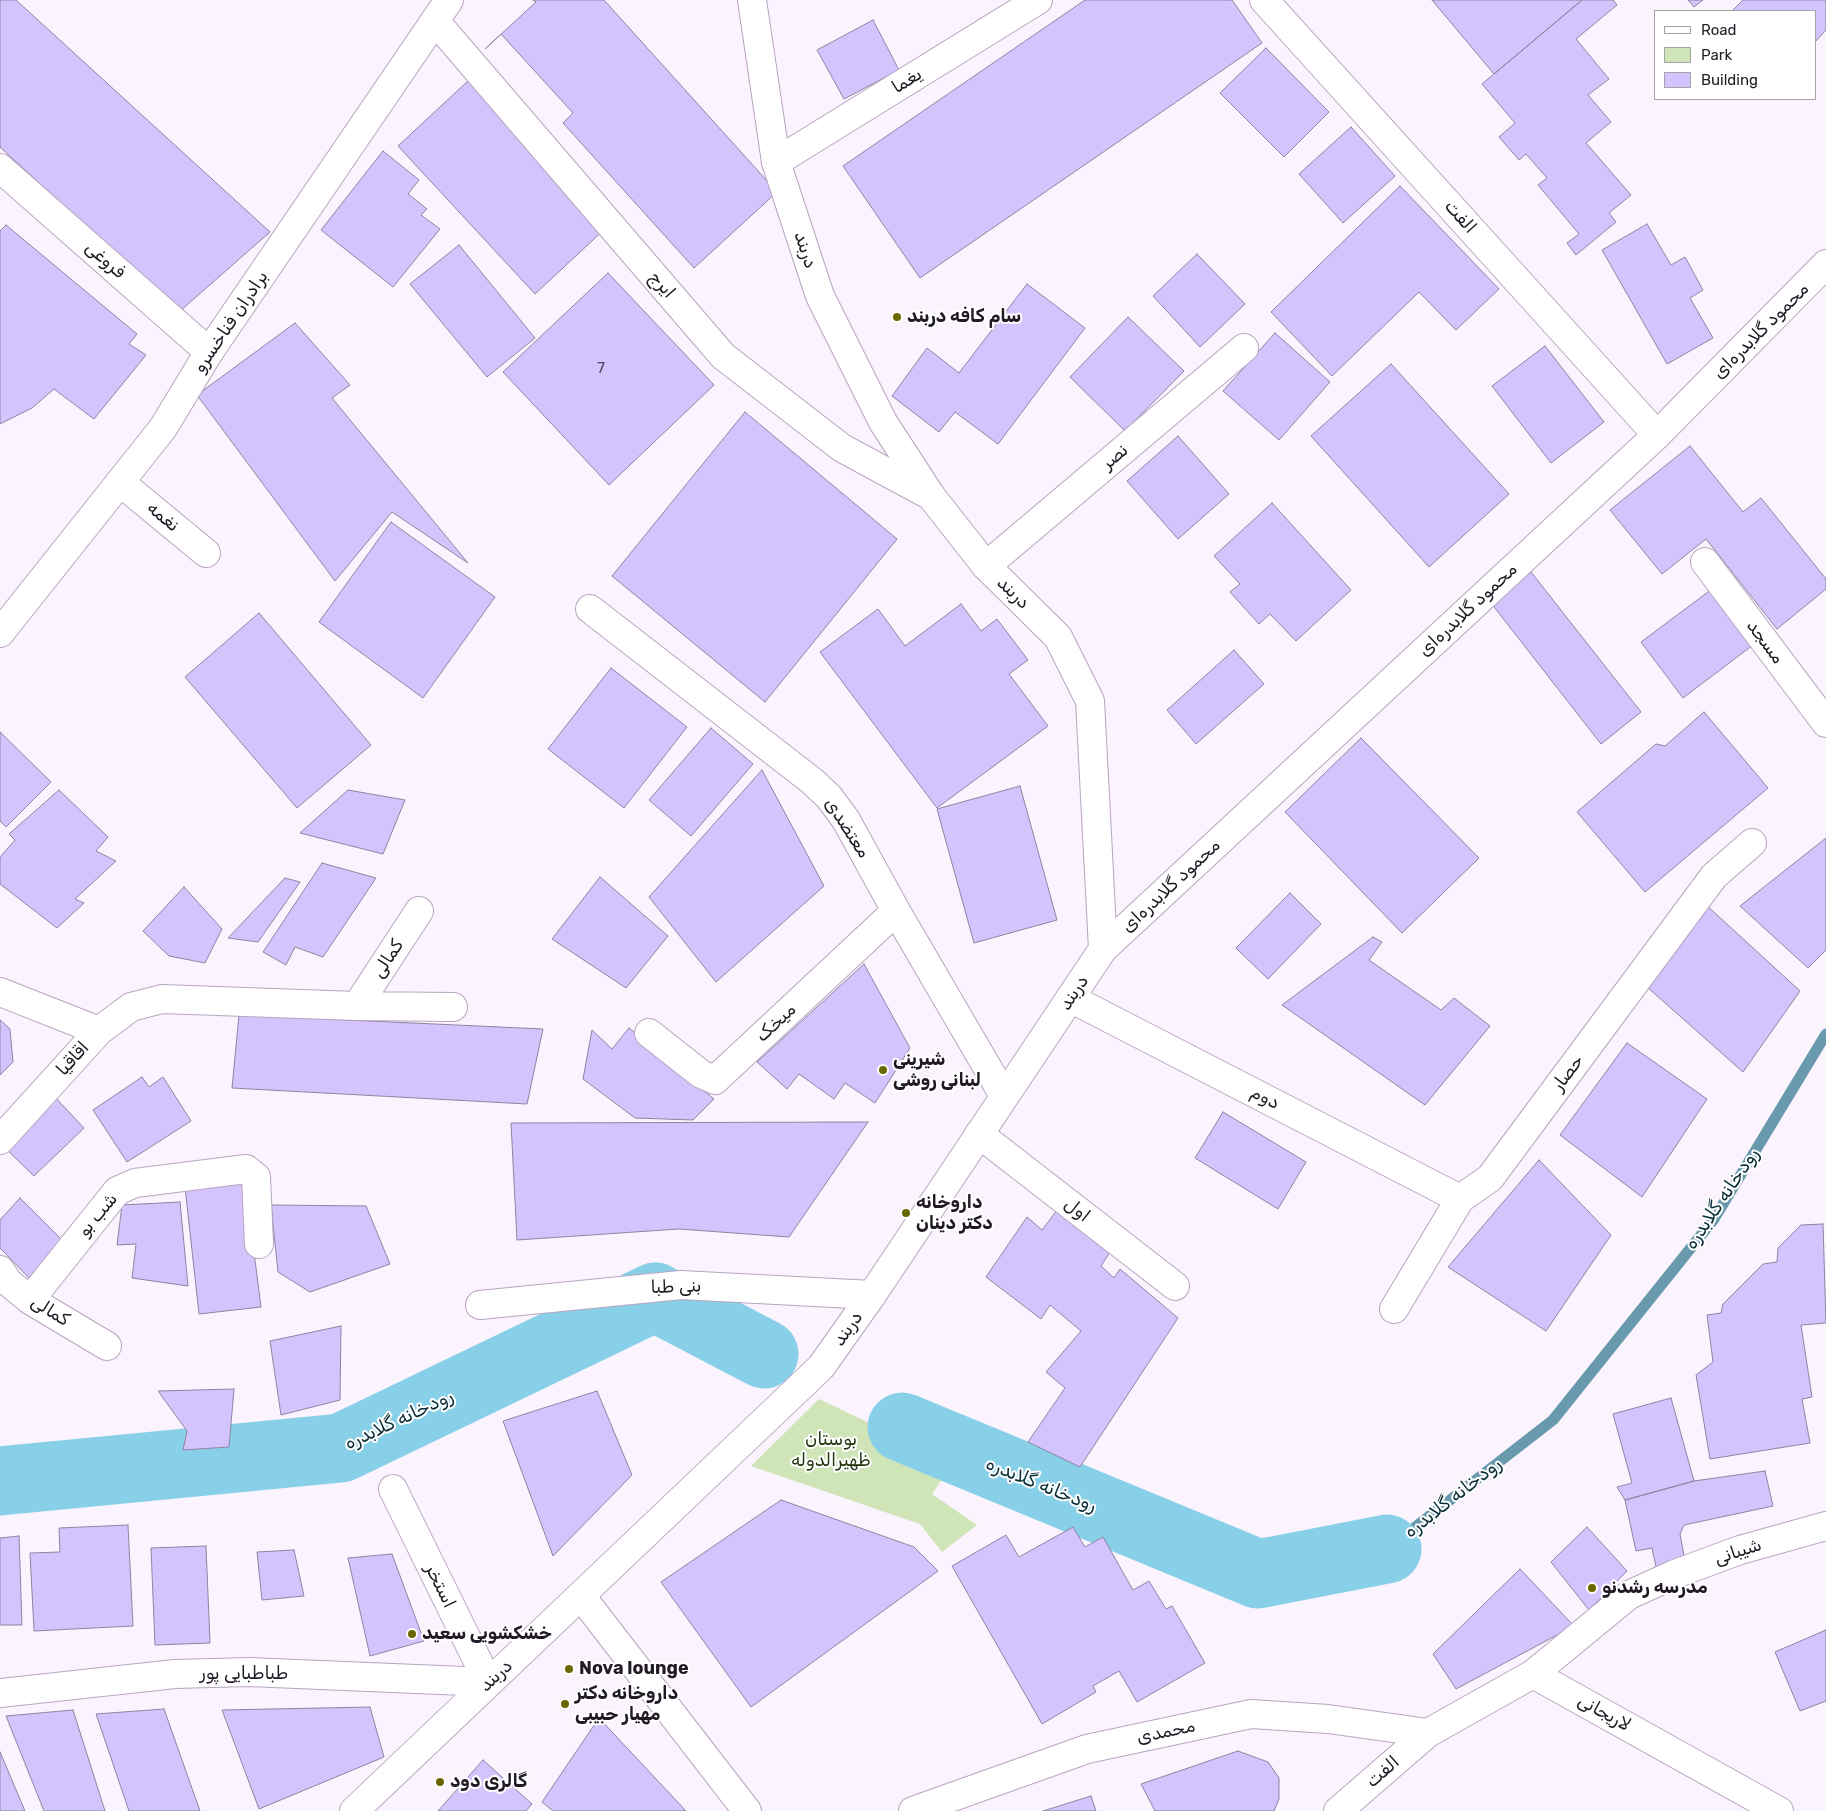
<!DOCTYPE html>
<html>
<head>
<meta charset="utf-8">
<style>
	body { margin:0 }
	#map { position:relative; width:1826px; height:1811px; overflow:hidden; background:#fbf3fd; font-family:Rubik,sans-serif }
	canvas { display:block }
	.legend { position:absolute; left:1654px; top:10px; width:162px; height:90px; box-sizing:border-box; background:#fff; border:1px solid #a6a3a7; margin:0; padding:6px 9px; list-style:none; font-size:15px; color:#211a24 }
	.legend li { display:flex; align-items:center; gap:10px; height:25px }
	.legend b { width:25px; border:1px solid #a6a3a7 }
</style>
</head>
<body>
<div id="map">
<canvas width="1826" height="1811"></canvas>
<ul class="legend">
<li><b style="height:6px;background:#fff"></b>Road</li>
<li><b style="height:14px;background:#cfe5b8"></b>Park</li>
<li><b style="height:14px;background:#d3c4fd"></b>Building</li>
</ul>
</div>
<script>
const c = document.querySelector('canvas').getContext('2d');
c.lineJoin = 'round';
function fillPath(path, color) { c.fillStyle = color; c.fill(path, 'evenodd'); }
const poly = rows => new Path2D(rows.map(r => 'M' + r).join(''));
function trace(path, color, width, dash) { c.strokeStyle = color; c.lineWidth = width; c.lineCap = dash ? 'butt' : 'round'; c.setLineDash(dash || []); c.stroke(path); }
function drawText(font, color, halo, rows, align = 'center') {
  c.font = font + ' Rubik,"Noto Sans Arabic",sans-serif'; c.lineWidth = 4; c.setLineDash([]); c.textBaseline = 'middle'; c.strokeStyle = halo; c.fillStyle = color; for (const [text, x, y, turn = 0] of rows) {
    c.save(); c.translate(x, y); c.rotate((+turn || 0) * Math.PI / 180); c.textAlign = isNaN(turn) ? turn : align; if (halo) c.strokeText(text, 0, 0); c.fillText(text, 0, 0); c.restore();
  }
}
const green = poly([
	[819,1399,953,1463,932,1494,977,1525,942,1552,920,1524,751,1466]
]);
const stream = poly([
	[1387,1549,1553,1420,1714,1219,1826,1034]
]);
const river = poly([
	[902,1427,1258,1574,1387,1549],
	[0,1481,341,1448,655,1297,764,1354]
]);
const building = poly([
	[0,0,16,0,270,232,179,312,0,147,0,0],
	[533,0,604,0,777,192,694,268,563,123,573,113,501,34,485,49,536,2,533,0],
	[1085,0,1232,0,1262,43,920,278,843,166,1085,0],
	[1432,0,1582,0,1494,74,1432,0],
	[1582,0,1613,0,1617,5,1576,39,1609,79,1588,95,1611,122,1586,143,1631,195,1609,213,1616,222,1576,255,1567,243,1579,234,1538,185,1547,178,1526,154,1519,160,1499,137,1515,123,1482,84,1582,0],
	[1688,0,1703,0,1694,7,1688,0],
	[1743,0,1826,0,1826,30,1815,42,1815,11,1732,11,1743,0],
	[873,20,899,70,844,99,817,50,873,20],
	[1266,48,1329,112,1284,157,1220,93,1266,48],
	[469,80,607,227,535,294,398,146,469,80],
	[1351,127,1395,176,1343,223,1299,174,1351,127],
	[383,151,419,180,408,194,427,209,421,215,440,229,393,287,321,230,383,151],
	[1400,186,1499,289,1456,330,1419,292,1332,376,1271,312,1400,186],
	[1647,224,1671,265,1685,257,1703,290,1690,298,1713,338,1667,364,1602,250,1647,224],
	[6,225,137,334,129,344,146,355,94,419,54,389,32,408,0,424,0,231,6,225],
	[459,245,535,338,487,377,410,284,459,245],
	[1197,254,1245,304,1200,347,1153,296,1197,254],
	[608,273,714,385,609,485,503,372,608,273],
	[1027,284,1085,328,998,444,955,412,939,432,892,396,927,348,959,373,1027,284],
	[1128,317,1184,371,1125,431,1070,377,1128,317],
	[295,323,350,385,332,398,468,563,392,512,335,581,197,395,295,323],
	[1275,333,1330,382,1279,440,1223,391,1275,333],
	[1545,346,1604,422,1551,463,1492,386,1545,346],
	[1391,364,1509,494,1429,567,1311,436,1391,364],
	[745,412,897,539,765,702,612,576,745,412],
	[1178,436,1229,494,1178,539,1127,481,1178,436],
	[1690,446,1743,512,1761,498,1826,579,1826,589,1777,629,1706,539,1662,574,1610,510,1690,446],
	[1272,503,1351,590,1296,641,1270,614,1259,624,1230,592,1240,584,1214,556,1272,503],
	[391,522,495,597,423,698,319,622,391,522],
	[1531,572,1641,712,1601,744,1491,603,1531,572],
	[1712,589,1753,645,1683,698,1641,642,1712,589],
	[961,604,981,631,997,619,1028,660,1009,674,1048,726,937,808,820,652,878,609,905,646,961,604],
	[259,613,371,745,297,808,185,677,259,613],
	[1234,650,1264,684,1196,744,1167,710,1234,650],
	[611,668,687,727,624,808,548,749,611,668],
	[1704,712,1768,788,1645,892,1577,812,1656,744,1665,746,1704,712],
	[711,728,753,764,691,836,649,800,711,728],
	[0,732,51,782,6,827,0,821,0,732],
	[1361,738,1479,858,1402,933,1285,812,1361,738],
	[762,770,824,886,716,982,649,897,762,770],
	[1020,786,1057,920,974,943,937,809,1020,786],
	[59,790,108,837,96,851,116,861,75,899,84,903,57,928,0,884,0,857,15,840,9,834,59,790],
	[348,790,405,800,383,854,300,833,348,790],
	[1826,838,1826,950,1808,968,1740,906,1826,838],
	[322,863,376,878,323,957,295,947,286,965,263,952,322,863],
	[600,877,668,936,626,988,552,939,600,877],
	[285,878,300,882,258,942,228,938,285,878],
	[184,887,222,929,205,963,169,956,143,931,184,887],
	[1290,893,1321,924,1268,979,1236,948,1290,893],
	[1704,903,1800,991,1743,1072,1638,979,1704,903],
	[1373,937,1382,942,1369,960,1441,1010,1454,998,1490,1026,1425,1105,1282,1005,1373,937],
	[864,964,910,1048,875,1103,845,1083,834,1099,799,1074,787,1089,757,1062,864,964],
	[239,1015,543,1029,527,1104,232,1088,239,1015],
	[0,1020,10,1029,13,1062,0,1075,0,1020],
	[629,1028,714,1099,693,1120,635,1118,583,1079,592,1030,612,1049,629,1028],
	[1627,1043,1707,1099,1642,1197,1560,1135,1627,1043],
	[142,1077,149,1087,163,1077,191,1121,127,1162,93,1110,142,1077],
	[52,1094,84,1128,34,1176,3,1146,52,1094],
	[1223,1112,1306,1162,1278,1209,1195,1158,1223,1112],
	[868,1122,789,1237,679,1229,517,1240,511,1123,868,1122],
	[1539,1160,1611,1235,1546,1331,1448,1267,1539,1160],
	[245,1182,261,1307,199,1314,185,1187,245,1182],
	[20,1198,63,1241,29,1278,0,1248,0,1220,20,1198],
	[180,1202,188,1286,132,1278,136,1244,117,1245,122,1205,180,1202],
	[271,1205,366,1206,390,1264,310,1292,278,1272,271,1205],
	[1058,1209,1110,1252,1101,1266,1114,1278,1120,1269,1178,1318,1080,1467,1028,1442,1065,1388,1046,1372,1081,1331,1050,1305,1041,1319,986,1277,1027,1217,1042,1230,1058,1209],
	[1823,1224,1826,1323,1801,1325,1812,1397,1802,1399,1810,1443,1710,1459,1696,1375,1713,1362,1707,1315,1721,1313,1723,1304,1763,1264,1777,1262,1778,1248,1801,1225,1823,1224],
	[341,1326,340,1400,281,1415,270,1341,341,1326],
	[234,1389,229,1447,183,1450,187,1431,158,1391,234,1389],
	[597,1391,632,1475,553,1556,503,1421,597,1391],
	[1671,1398,1694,1481,1625,1500,1617,1487,1632,1483,1613,1414,1671,1398],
	[1765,1471,1773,1506,1684,1525,1680,1534,1685,1561,1656,1567,1652,1548,1636,1551,1625,1500,1694,1481,1765,1471],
	[781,1500,914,1547,938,1571,751,1707,661,1582,781,1500],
	[128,1525,133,1626,34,1631,30,1553,60,1552,59,1528,128,1525],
	[1073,1527,1085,1547,1103,1537,1133,1590,1149,1581,1166,1609,1172,1606,1205,1663,1137,1702,1119,1671,1093,1686,1096,1692,1042,1724,952,1566,1006,1535,1019,1557,1073,1527],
	[1587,1527,1627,1571,1589,1610,1551,1562,1587,1527],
	[19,1536,22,1625,0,1625,0,1538,19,1536],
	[206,1546,210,1643,155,1645,151,1548,206,1546],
	[294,1550,304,1596,262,1600,257,1552,294,1550],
	[392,1554,424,1641,370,1656,348,1558,392,1554],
	[1520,1569,1574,1626,1456,1689,1433,1654,1520,1569],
	[1826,1630,1826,1701,1800,1711,1775,1652,1826,1630],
	[370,1707,384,1757,259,1809,222,1710,370,1707],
	[164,1709,200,1811,129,1811,96,1714,164,1709],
	[73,1710,105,1811,44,1811,6,1716,73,1710],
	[599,1718,686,1811,553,1811,542,1802,599,1718],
	[1238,1751,1268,1762,1279,1778,1279,1799,1274,1811,1155,1811,1141,1784,1238,1751],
	[0,1752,25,1811,0,1811,0,1752],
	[483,1760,532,1804,526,1811,438,1811,483,1760],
	[1091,1796,1096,1811,1043,1811,1091,1796]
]);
const street = poly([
	[1264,0,1657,435],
	[436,22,723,356,842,448,931,496],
	[776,162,1038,0],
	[0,168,209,352],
	[120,482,206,553],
	[1705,562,1826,723],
	[986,566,1244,348],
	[590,609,812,781,829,797,846,820,896,911,1004,1096],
	[1103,949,1657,435,1826,264],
	[0,992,99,1031],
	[1070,998,1460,1199],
	[357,1006,419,911],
	[649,1033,701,1074,715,1080,896,911],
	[979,1134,1175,1286],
	[0,1140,99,1031,131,1007,162,999,357,1006,453,1007],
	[0,1270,8,1282,30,1300,107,1346],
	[30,1300,117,1191,135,1183,246,1169,256,1177,259,1244],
	[480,1305,681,1285,872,1295],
	[1394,1309,1460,1199,1490,1178,1714,876,1752,843],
	[581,1596,747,1811],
	[1533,1674,1629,1595,1675,1574,1740,1550,1826,1526],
	[0,1693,175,1674,249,1672,488,1682,393,1489],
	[913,1811,1087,1749,1251,1714,1328,1719,1428,1733],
	[1338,1811,1428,1733,1533,1674,1779,1811]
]);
const secondary = poly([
	[0,633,163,428,209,352,449,0],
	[354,1811,821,1367,872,1295,1103,949,1090,701,1058,637,986,566,931,496,883,422,820,296,776,162,752,0]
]);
const markers = [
	[897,317,5,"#6a6700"],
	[883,1070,5,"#6a6700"],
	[906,1213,5,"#6a6700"],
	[1592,1588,5,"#6a6700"],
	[412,1634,5,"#6a6700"],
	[569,1669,5,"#6a6700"],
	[565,1704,5,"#6a6700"],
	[440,1782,5,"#6a6700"]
];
const numberNames = [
	["7",601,369]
];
const streetNames = [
	["یغما",907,81,-32],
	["الفت",1460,217,48],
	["دربند",805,250,72],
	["فروغی",105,260,41],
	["ایرج",662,285,49],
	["برادران فناخسرو",231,322,-56],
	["محمود گلابدره‌ای",1761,331,-45],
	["نصر",1115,457,-40],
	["نغمه",163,517,40],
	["دربند",1013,593,44],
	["محمود گلابدره‌ای",1468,610,-43],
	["مسجد",1765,642,53],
	["معتضدی",847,828,57],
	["محمود گلابدره‌ای",1171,886,-43],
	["کمالی",388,959,-57],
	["دربند",1074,993,-56],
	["میخک",776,1023,-43],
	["اقاقیا",73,1059,-48],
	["حصار",1568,1073,-53],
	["دوم",1265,1098,27],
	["اول",1077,1210,38],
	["شب بو",98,1215,-50],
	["بنی طبا",676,1287,-2],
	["کمالی",50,1311,32],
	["دربند",848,1329,-55],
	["شیبانی",1738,1552,-18],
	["استخر",440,1586,64],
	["طباطبایی پور",244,1674],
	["دربند",496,1676,-43],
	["لاریجانی",1604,1713,29],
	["محمدی",1166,1732,-12],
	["الفت",1383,1772,-41]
];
const poiNames = [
	["سام کافه دربند",907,317],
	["شیرینی",893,1060],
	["لبنانی روشی",893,1081],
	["داروخانه",916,1203],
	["دکتر دینان",916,1224],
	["مدرسه رشدنو",1602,1588],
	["خشکشویی سعید",422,1634],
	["Nova lounge",579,1669],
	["داروخانه دکتر",575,1694],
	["مهیار حبیبی",575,1715],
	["گالری دود",450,1782]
];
const parkNames = [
	["بوستان",831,1440],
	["ظهیرالدوله",831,1461]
];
const waterNames = [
	["رودخانه گلابدره",1722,1199,-56],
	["رودخانه گلابدره",399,1420,-25],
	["رودخانه گلابدره",1041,1485,22],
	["رودخانه گلابدره",1453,1498,-38]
];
fillPath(green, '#cfe5b8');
trace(stream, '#6899ad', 11);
trace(river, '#87d0e8', 69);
fillPath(building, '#d3c4fd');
trace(building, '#8c85a1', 1);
trace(street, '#b8a5bf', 30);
trace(secondary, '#b8a5bf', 30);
trace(street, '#fff', 28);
trace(secondary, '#fff', 28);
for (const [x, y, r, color] of markers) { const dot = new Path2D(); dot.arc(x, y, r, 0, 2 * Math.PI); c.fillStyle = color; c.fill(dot); trace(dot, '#fff', 2); }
drawText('15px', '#4e445a', null, numberNames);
drawText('18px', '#211a24', '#fff', streetNames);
drawText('bold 18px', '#211a24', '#fff', poiNames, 'left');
drawText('18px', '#24350c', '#fff', parkNames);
drawText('italic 19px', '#0c303a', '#fff', waterNames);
</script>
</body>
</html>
